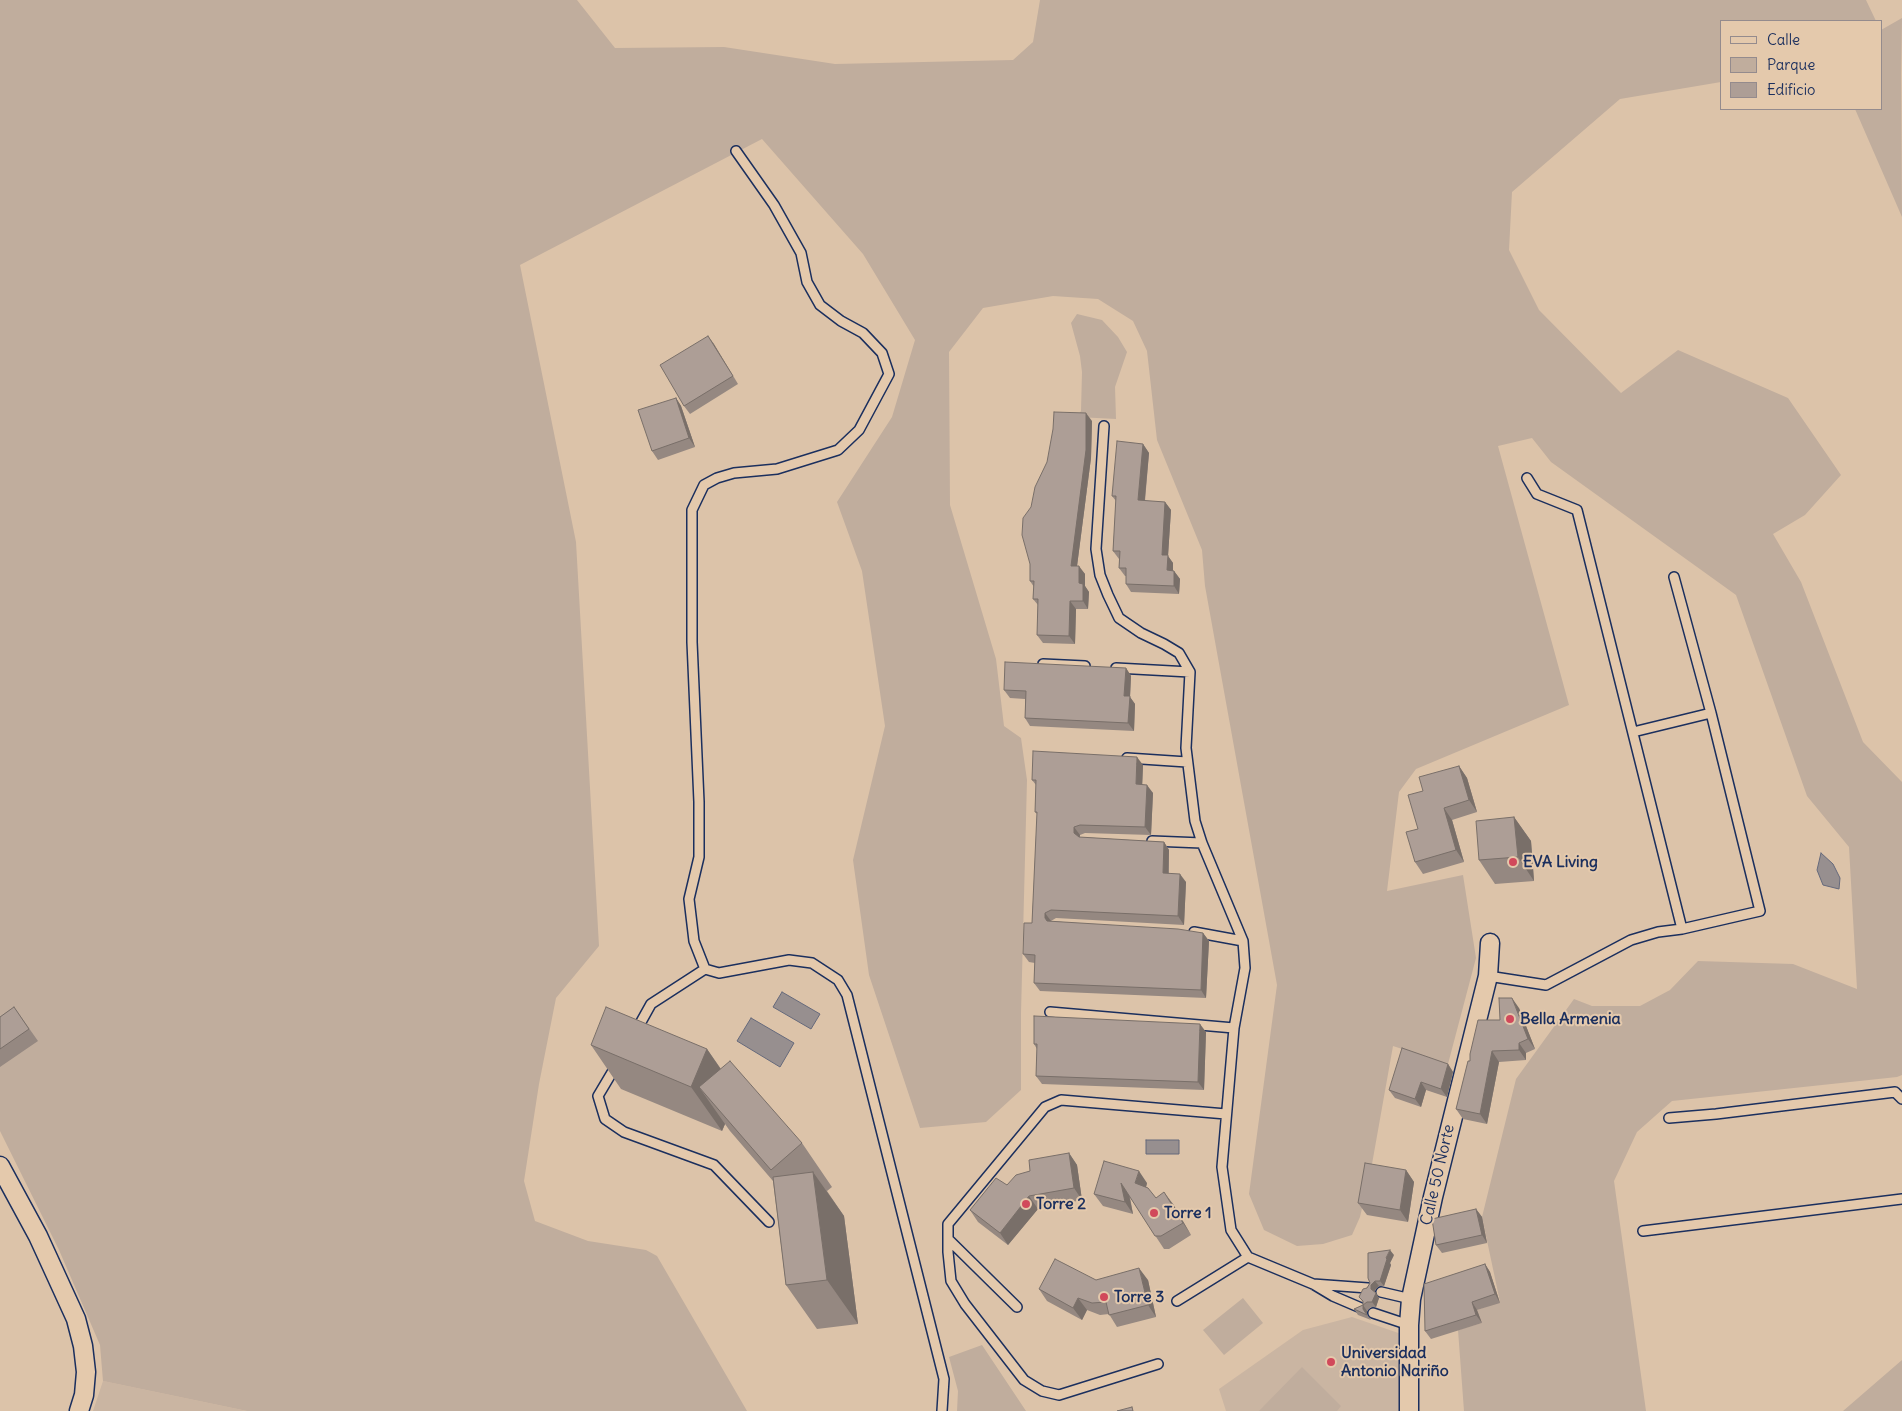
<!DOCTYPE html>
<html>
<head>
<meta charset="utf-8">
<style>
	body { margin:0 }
	#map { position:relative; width:1902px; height:1411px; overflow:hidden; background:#dcc3a9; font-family:Delius,sans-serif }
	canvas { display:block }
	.legend { position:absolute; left:1720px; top:20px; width:162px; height:90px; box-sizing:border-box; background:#e4c9ac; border:1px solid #948b8d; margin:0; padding:6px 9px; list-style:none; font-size:15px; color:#1b2f5e }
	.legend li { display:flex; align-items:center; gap:10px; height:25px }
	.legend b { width:25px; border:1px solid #948b8d }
</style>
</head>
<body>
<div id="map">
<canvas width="1902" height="1411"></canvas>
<ul class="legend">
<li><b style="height:6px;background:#e4c9ac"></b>Calle</li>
<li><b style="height:14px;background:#c0ad9d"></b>Parque</li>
<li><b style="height:14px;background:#ad9e96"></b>Edificio</li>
</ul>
</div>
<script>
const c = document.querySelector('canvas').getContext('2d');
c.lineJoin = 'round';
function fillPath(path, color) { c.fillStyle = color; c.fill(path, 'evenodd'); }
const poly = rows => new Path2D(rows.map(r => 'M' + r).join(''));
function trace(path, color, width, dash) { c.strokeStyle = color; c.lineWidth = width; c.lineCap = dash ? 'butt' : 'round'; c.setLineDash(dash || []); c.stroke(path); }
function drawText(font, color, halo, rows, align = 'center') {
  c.font = font + ' Delius,sans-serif'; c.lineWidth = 4; c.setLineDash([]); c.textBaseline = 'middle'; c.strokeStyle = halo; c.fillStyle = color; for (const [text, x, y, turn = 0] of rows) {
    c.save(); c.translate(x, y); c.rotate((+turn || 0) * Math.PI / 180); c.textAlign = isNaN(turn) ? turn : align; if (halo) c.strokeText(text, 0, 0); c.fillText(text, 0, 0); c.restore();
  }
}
const built = poly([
	[1352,1317,1407,1336,1404,1411,1226,1411,1219,1389,1303,1330],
	[103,1381,247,1411,93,1411]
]);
const green = poly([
	[0,0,577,0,615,48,724,47,835,64,1013,60,1033,42,1040,0,1866,0,1876,21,1721,21,1721,82,1620,99,1512,192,1509,250,1539,310,1621,393,1678,350,1788,398,1841,475,1805,515,1773,534,1801,582,1863,742,1902,782,1902,1075,1897,1077,1672,1101,1637,1132,1614,1181,1646,1411,1464,1411,1458,1330,1482,1323,1477,1310,1500,1302,1482,1217,1516,1079,1574,999,1592,1006,1640,1006,1670,990,1698,961,1793,964,1857,989,1849,847,1807,796,1736,595,1551,462,1532,438,1498,446,1569,705,1416,769,1399,792,1387,891,1463,875,1476,958,1448,1064,1393,1046,1372,1164,1360,1217,1352,1235,1323,1244,1297,1246,1264,1230,1249,1194,1277,985,1205,586,1202,550,1157,440,1147,351,1133,321,1098,299,1053,296,983,308,949,352,950,505,996,659,1004,726,1021,738,1027,780,1021,1013,1021,1090,986,1122,920,1128,869,975,853,860,885,726,862,571,837,502,892,417,915,340,863,254,762,139,520,265,576,542,599,946,556,998,539,1084,524,1181,535,1221,588,1241,646,1250,657,1256,747,1411,247,1411,103,1381,100,1345,59,1250,0,1131],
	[1902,18,1901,74,1902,217,1855,109,1881,109,1881,30],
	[1077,314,1102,320,1118,337,1127,352,1115,387,1116,419,1077,417,1081,411,1082,372,1080,356,1071,323],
	[1243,1298,1263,1323,1224,1355,1203,1330],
	[982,1345,1026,1411,957,1411,958,1391,949,1357],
	[1902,1360,1902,1411,1843,1411],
	[1302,1367,1341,1406,1337,1411,1259,1411]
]);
const water = poly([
	[1821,853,1833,864,1840,878,1839,889,1823,885,1817,870,1821,853],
	[782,992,820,1014,811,1029,773,1007,782,992],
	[751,1018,794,1043,780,1067,737,1041,751,1018],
	[1146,1140,1179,1140,1179,1154,1146,1154,1146,1140]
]);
const service = poly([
	[1104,426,1096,549,1100,575,1108,595,1119,618,1141,633,1164,644,1179,653,1190,672,1186,748,1195,821,1202,843,1243,941,1245,968,1234,1028,1222,1167,1231,1230,1248,1257,1313,1284,1333,1296,1361,1308],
	[1527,478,1537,494,1577,510,1682,929],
	[1043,664,1085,666],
	[1116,668,1190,672],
	[1633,732,1711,713],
	[1127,758,1187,762],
	[1152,841,1202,843],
	[1194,932,1243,941],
	[705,969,694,941,689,899,699,857,699,802,692,642,692,510,704,485,717,478,734,473,777,469,838,450,859,430,889,374,882,353,863,333,841,321,820,305,807,282,801,253,774,205,736,151],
	[705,969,719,973,789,960,812,963,838,980,847,995,944,1379,942,1411],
	[1488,976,1546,985,1631,940,1658,932,1682,929,1760,911,1711,713,1674,577],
	[1050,1012,1234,1028],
	[636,1031,651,1004,705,969],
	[617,1064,598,1096,605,1119,624,1132,714,1165,769,1222],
	[1669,1118,1716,1114,1895,1092,1902,1099],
	[1643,1231,1902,1199],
	[948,1239,1017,1307],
	[1313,1284,1368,1288],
	[1381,1292,1411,1299],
	[1177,1301,1248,1257],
	[1373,1313,1409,1325],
	[1158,1364,1059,1395,1042,1391,1024,1380,965,1304,951,1281,948,1252,948,1224,1045,1107,1061,1100,1226,1114]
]);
const minor = poly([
	[0,1166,38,1236,76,1319,83,1346,86,1372,84,1395,79,1411],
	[1409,1411,1409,1325,1411,1299,1433,1197,1488,976,1490,943]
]);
const wall = poly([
	[708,336,738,384,690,414,684,406],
	[676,398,681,406,695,447,658,460,652,451],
	[1092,421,1091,458,1077,566,1085,574,1085,586,1089,592,1088,609,1076,609,1075,644,1043,643,1037,635,1038,605,1033,599,1034,587,1030,581],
	[1143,444,1149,453,1145,501,1165,502,1171,510,1168,556,1173,563,1173,571,1174,571,1180,579,1179,594,1131,592,1126,584,1126,576,1125,576,1119,568,1119,559,1113,551,1116,501,1112,496],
	[1126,668,1131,676,1130,697,1135,704,1134,731,1030,726,1025,718,1025,699,1010,698,1004,690],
	[1143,765,1142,784,1153,793,1151,835,1085,833,1080,835,1080,837,1164,842,1169,850,1169,873,1186,882,1184,925,1056,918,1051,921,1203,933,1209,941,1206,998,1040,991,1034,983,1035,963,1029,962,1023,954,1032,923,1037,814,1035,812,1036,785,1032,780],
	[1459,766,1467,778,1477,812,1452,820,1464,862,1423,874,1415,862,1418,829,1423,791],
	[1514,817,1531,841,1534,881,1495,884,1479,860],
	[14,1007,38,1041,0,1067,0,1017],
	[1519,1008,1535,1049,1526,1053,1526,1060,1499,1062,1487,1124,1463,1119,1456,1109,1470,1061,1500,1020],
	[1206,1032,1204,1090,1042,1084,1036,1076,1037,1049,1034,1044],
	[591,1045,707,1049,721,1069,802,1143,832,1187,827,1191,844,1216,858,1324,817,1329,786,1285,773,1181,730,1131,725,1124,722,1131,621,1089],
	[1448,1064,1453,1072,1447,1097,1426,1090,1421,1107,1395,1098,1389,1090],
	[1069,1153,1077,1165,1082,1200,1038,1209,1008,1245,978,1222,970,1210,1007,1185,1030,1171],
	[1406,1170,1414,1182,1408,1222,1367,1215,1358,1203],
	[1147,1183,1146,1187,1156,1198,1173,1204,1191,1235,1169,1249,1164,1249,1130,1197,1133,1214,1103,1206,1094,1194],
	[1476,1209,1482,1217,1487,1243,1442,1253,1436,1245],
	[1394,1255,1390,1263,1391,1265,1384,1286,1379,1286,1375,1290,1375,1292,1379,1298,1376,1307,1371,1307,1367,1311,1367,1315,1371,1320,1358,1315,1354,1309,1363,1305,1363,1302,1359,1297],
	[1485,1264,1490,1272,1500,1303,1477,1310,1482,1323,1431,1339,1425,1331],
	[1148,1280,1156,1317,1117,1327,1109,1314,1100,1315,1087,1310,1082,1320,1047,1301,1039,1289]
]);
const shadedWall = poly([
	[708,336,714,344,738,384],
	[676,398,681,406,695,447,689,438],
	[1086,413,1092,421,1091,458,1076,574,1071,566],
	[1143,444,1149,453,1144,508,1138,500],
	[1165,502,1171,510,1168,556,1173,563,1173,578,1167,570,1162,555],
	[1079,566,1085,574,1085,586,1089,592,1088,609,1083,601,1079,583],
	[1174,571,1180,579,1179,594,1174,586],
	[1070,601,1076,609,1075,644,1069,636],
	[1126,668,1131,676,1130,697,1135,704,1134,731,1128,723,1124,696],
	[1137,757,1143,765,1142,792,1136,784],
	[1459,766,1467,778,1477,812,1469,800],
	[1147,785,1153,793,1151,835,1145,827],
	[1444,808,1452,820,1464,862,1456,850],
	[1514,817,1531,841,1534,881,1518,857],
	[1074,827,1080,835,1079,841,1074,833],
	[1164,842,1169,850,1168,881,1163,873],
	[1180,874,1186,882,1184,925,1178,916],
	[1045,913,1051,921,1050,926,1045,918],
	[1203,933,1209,941,1206,998,1201,990],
	[1512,998,1519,1008,1535,1049,1528,1039],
	[1200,1024,1206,1032,1204,1090,1198,1082],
	[1519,1043,1526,1053,1526,1060,1519,1050],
	[707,1049,737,1093,699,1087,725,1124,722,1131,691,1087],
	[1492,1051,1499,1062,1487,1124,1480,1114],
	[1448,1064,1453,1072,1447,1097,1441,1089],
	[1421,1082,1426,1090,1421,1107,1415,1099],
	[1069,1153,1077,1165,1082,1200,1074,1188],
	[1406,1170,1414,1182,1408,1222,1400,1210],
	[1139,1171,1147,1183,1144,1195,1135,1183],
	[813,1172,844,1216,858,1324,827,1280],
	[1121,1183,1129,1195,1133,1214,1125,1202],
	[1164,1192,1173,1204,1191,1235,1183,1223],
	[1029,1196,1038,1209,1008,1245,1000,1233],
	[1476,1209,1482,1217,1487,1243,1482,1235],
	[1390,1250,1394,1255,1390,1263,1391,1265,1384,1286,1380,1281,1386,1258],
	[1485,1264,1490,1272,1500,1303,1495,1294],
	[1139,1268,1148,1280,1156,1317,1148,1305],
	[1375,1281,1379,1286,1375,1290,1375,1294,1376,1293,1379,1298,1376,1307,1372,1302,1371,1289,1371,1285],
	[1078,1298,1087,1310,1082,1320,1073,1308],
	[1472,1302,1477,1310,1482,1323,1476,1315],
	[1363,1305,1367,1311,1367,1315,1371,1320,1363,1309]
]);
const building = poly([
	[708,336,733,376,684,406,660,365,708,336],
	[676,398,689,438,652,451,638,410,676,398],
	[1054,412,1086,413,1086,450,1071,566,1079,566,1079,583,1083,584,1083,601,1070,601,1069,636,1037,635,1038,599,1033,599,1034,581,1030,581,1030,564,1022,535,1023,518,1031,507,1035,487,1047,462,1053,429,1054,412],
	[1117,441,1143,444,1138,500,1165,502,1162,555,1168,555,1167,570,1174,571,1174,586,1126,584,1126,568,1119,568,1120,551,1113,551,1116,496,1112,496,1117,441],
	[1005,662,1126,668,1124,696,1130,696,1128,723,1025,718,1026,691,1004,690,1005,662],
	[1033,751,1137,757,1136,784,1147,785,1145,827,1080,825,1074,827,1074,833,1079,837,1164,842,1163,873,1180,874,1178,916,1051,910,1045,913,1045,918,1047,921,1178,929,1203,933,1201,990,1034,983,1035,955,1023,954,1024,923,1032,923,1037,812,1035,812,1036,780,1032,780,1033,751],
	[1459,766,1469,800,1444,808,1456,850,1415,862,1406,832,1418,829,1408,795,1423,791,1419,777,1459,766],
	[1514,817,1518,857,1479,860,1476,821,1514,817],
	[1499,998,1512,998,1528,1039,1519,1043,1519,1050,1492,1051,1480,1114,1456,1109,1468,1061,1470,1061,1470,1054,1478,1020,1500,1020,1499,998],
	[14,1007,29,1029,0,1049,0,1017,14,1007],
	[606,1007,707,1049,691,1087,591,1045,606,1007],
	[1034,1016,1200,1024,1198,1082,1036,1076,1037,1044,1034,1044,1034,1016],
	[1402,1048,1448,1064,1441,1089,1421,1082,1415,1099,1389,1090,1402,1048],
	[730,1061,802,1143,771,1170,699,1087,730,1061],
	[1069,1153,1074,1188,1029,1196,1000,1233,970,1210,996,1178,1007,1185,1016,1175,1030,1171,1029,1160,1069,1153],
	[1104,1161,1139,1171,1135,1183,1148,1188,1156,1198,1164,1192,1183,1223,1161,1236,1155,1236,1121,1183,1125,1202,1094,1194,1104,1161],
	[1365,1163,1406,1170,1400,1210,1358,1203,1365,1163],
	[813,1172,827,1280,786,1285,773,1177,813,1172],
	[1476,1209,1482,1235,1436,1245,1432,1219,1476,1209],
	[1390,1250,1386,1258,1387,1259,1380,1281,1375,1281,1371,1285,1371,1289,1376,1293,1372,1302,1367,1302,1363,1305,1363,1309,1367,1315,1354,1309,1363,1305,1363,1301,1359,1297,1363,1289,1367,1288,1370,1283,1368,1278,1368,1253,1390,1250],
	[1055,1259,1096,1280,1139,1268,1148,1305,1109,1315,1106,1302,1092,1303,1078,1298,1073,1308,1039,1289,1055,1259],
	[1485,1264,1495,1294,1472,1302,1476,1315,1425,1331,1424,1284,1485,1264],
	[1132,1407,1133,1411,1117,1411,1132,1407]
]);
const markers = [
	[1513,862,5,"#d1495b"],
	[1510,1019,5,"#d1495b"],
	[1026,1204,5,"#d1495b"],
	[1154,1213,5,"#d1495b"],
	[1104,1297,5,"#d1495b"],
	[1331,1362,5,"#d1495b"]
];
const poiNames = [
	["EVA Living",1523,862],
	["Bella Armenia",1520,1019],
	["Torre 2",1036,1204],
	["Torre 1",1164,1213],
	["Torre 3",1114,1297],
	["Universidad",1341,1353],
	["Antonio Nariño",1341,1371]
];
const streetNames = [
	["Calle 50 Norte",1438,1175,-77]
];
fillPath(built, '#cab5a2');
fillPath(green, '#c0ad9d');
fillPath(water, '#978f8f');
trace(water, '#65697b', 1);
trace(service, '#1b2f5e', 12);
trace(minor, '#1b2f5e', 21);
trace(service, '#e4c9ac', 9);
trace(minor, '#e4c9ac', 18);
fillPath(wall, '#958881');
fillPath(shadedWall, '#796f69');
fillPath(building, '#ad9e96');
trace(building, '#796f69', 1);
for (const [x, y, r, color] of markers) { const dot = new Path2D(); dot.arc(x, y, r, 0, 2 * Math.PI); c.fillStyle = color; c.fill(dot); trace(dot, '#e4c9ac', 2); }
drawText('bold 16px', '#1b2f5e', '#e4c9ac', poiNames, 'left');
drawText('16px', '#1b2f5e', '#e4c9ac', streetNames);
</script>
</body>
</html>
